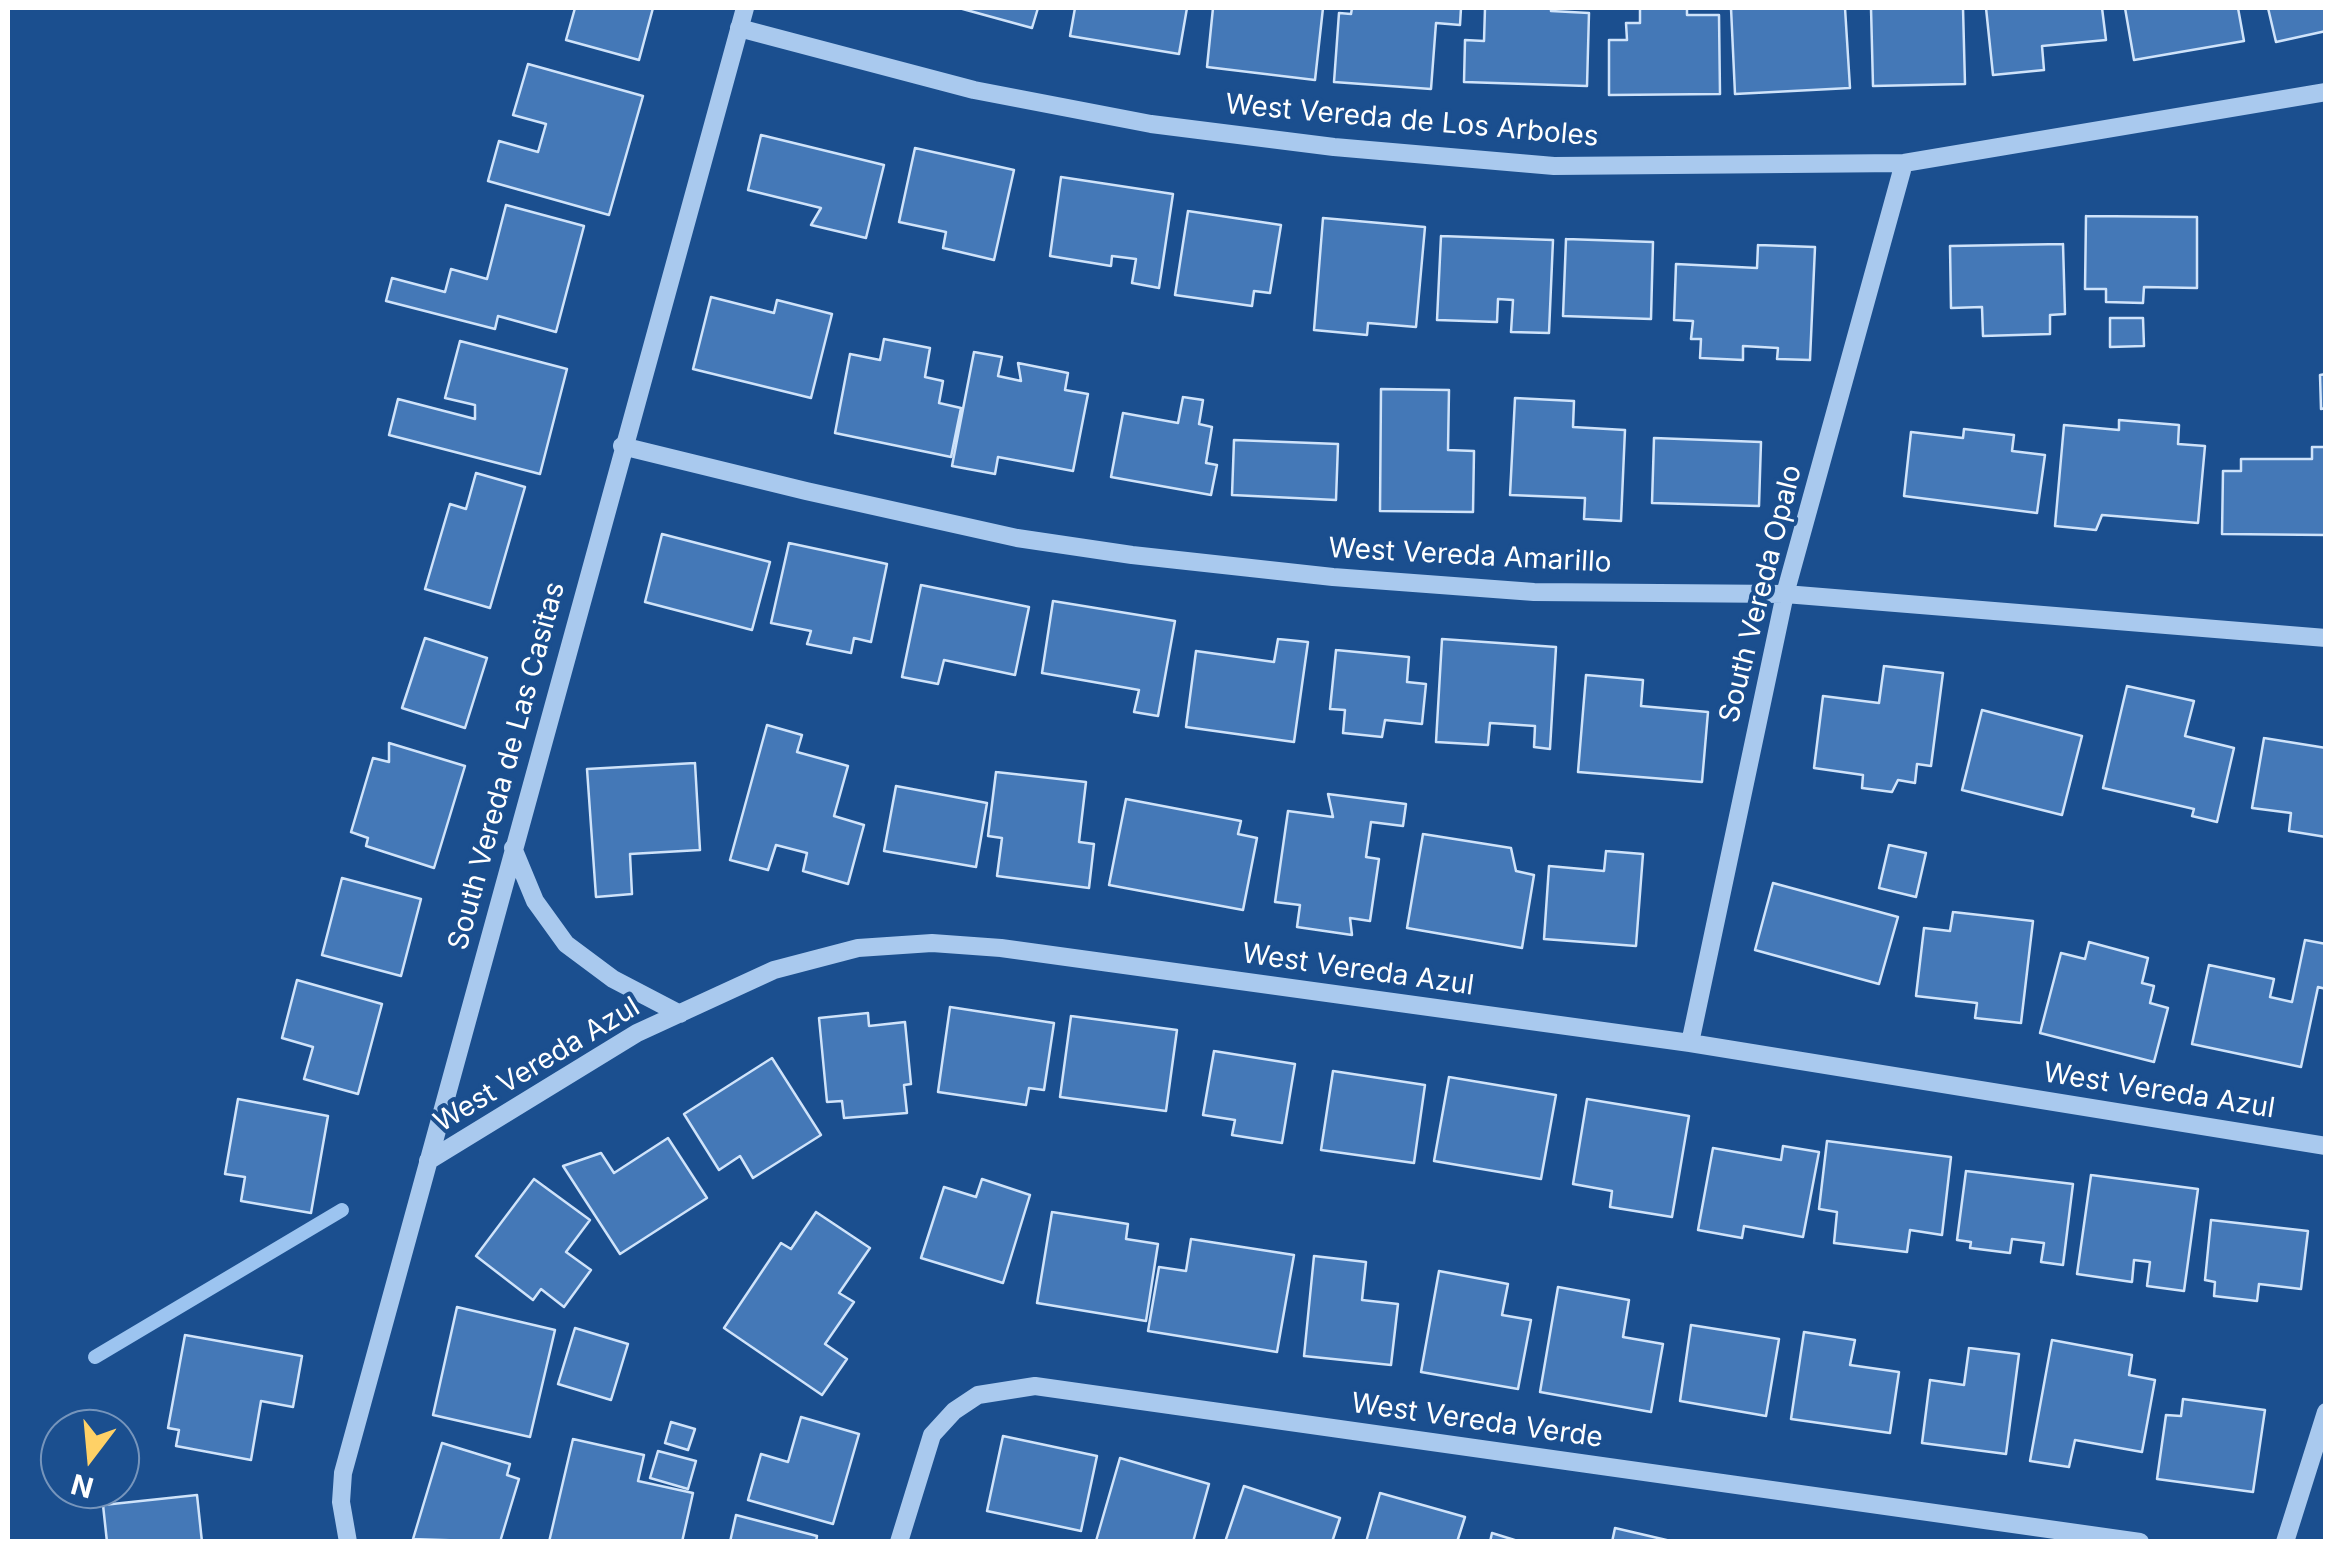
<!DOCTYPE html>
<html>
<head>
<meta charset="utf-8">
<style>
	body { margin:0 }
	#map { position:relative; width:2333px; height:1549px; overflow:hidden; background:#1b4f8f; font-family:Inter,sans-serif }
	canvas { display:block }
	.frame { position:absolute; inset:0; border:10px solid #fff; pointer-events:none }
	.north { position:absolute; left:40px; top:1409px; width:100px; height:100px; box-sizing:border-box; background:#1b4f8f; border:2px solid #7695bc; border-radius:50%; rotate:196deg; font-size:28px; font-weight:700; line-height:40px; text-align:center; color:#fff }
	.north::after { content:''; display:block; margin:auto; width:35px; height:45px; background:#ffd166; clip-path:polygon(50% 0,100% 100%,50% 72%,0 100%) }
</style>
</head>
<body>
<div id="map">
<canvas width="2333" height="1549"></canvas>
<div class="frame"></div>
<div class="north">N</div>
</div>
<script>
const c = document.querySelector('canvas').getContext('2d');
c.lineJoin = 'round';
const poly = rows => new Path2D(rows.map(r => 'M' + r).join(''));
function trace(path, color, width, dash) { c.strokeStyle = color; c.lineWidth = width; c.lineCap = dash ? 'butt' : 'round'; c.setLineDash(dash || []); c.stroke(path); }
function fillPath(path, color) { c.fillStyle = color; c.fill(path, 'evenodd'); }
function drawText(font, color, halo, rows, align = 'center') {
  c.font = font + ' Inter,sans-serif'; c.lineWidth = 8; c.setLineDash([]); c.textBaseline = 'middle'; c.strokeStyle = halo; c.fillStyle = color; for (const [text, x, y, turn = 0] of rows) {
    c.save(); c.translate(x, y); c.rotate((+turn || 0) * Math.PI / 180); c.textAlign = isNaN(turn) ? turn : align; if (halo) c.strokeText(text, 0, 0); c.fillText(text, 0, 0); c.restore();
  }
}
const stream = poly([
	[95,1357,342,1210]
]);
const building = poly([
	[575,8,653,8,639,60,566,40,575,8],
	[959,8,1038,8,1032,28,959,8],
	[1075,8,1187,8,1179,54,1070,36,1075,8],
	[1213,8,1323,8,1315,80,1207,67,1213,8],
	[1352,8,1461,8,1460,25,1436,23,1431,89,1334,82,1339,13,1351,14,1352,8],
	[1485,8,1551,8,1551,11,1589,13,1587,86,1464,82,1465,40,1484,41,1485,8],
	[1640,8,1687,8,1687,15,1719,15,1720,94,1609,95,1609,40,1627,40,1626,23,1640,23,1640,8],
	[1731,8,1845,8,1850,88,1735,94,1731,8],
	[1871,8,1963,8,1965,84,1873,86,1871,8],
	[1986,8,2102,8,2106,40,2042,46,2044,70,1993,75,1986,8],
	[2125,8,2238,8,2244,41,2134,60,2125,8],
	[2268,8,2326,8,2326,31,2276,42,2268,8],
	[528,64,643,96,609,215,488,181,499,141,538,152,546,124,513,115,528,64],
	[761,135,884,165,866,238,811,225,821,208,748,190,761,135],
	[915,148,1014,170,994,260,943,248,946,232,899,222,915,148],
	[1061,177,1173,194,1159,288,1132,283,1136,259,1112,256,1111,266,1050,256,1061,177],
	[506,205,584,226,556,332,498,316,495,329,386,301,392,278,445,292,451,269,487,279,506,205],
	[1188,211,1281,225,1270,293,1254,291,1252,306,1175,295,1188,211],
	[2086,216,2197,217,2197,288,2144,287,2143,303,2106,302,2106,289,2085,289,2086,216],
	[1323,218,1425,227,1416,327,1368,323,1367,335,1314,330,1323,218],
	[1441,236,1553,240,1549,333,1511,332,1513,300,1498,299,1497,322,1437,320,1441,236],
	[1566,239,1653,242,1651,319,1563,316,1566,239],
	[2063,244,2065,314,2050,315,2050,334,1983,336,1982,307,1951,308,1950,246,2063,244],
	[1758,245,1815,247,1810,360,1777,359,1778,348,1743,346,1743,360,1700,358,1701,339,1691,339,1693,321,1674,320,1676,264,1757,268,1758,245],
	[711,297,774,313,777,300,832,314,811,398,693,369,711,297],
	[2110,318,2143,318,2144,346,2110,347,2110,318],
	[884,339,930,348,925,377,943,381,939,403,961,408,951,457,835,433,850,354,880,360,884,339],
	[460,341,567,369,540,474,389,435,398,399,475,419,475,405,445,398,460,341],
	[974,352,1002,357,998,376,1021,381,1018,363,1068,373,1065,390,1088,394,1073,471,998,457,995,474,952,466,974,352],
	[2326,374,2326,408,2321,409,2320,375,2326,374],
	[1381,389,1449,390,1448,450,1474,451,1473,512,1380,511,1381,389],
	[1183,397,1203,400,1199,424,1212,427,1206,463,1217,465,1211,495,1111,477,1123,413,1178,423,1183,397],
	[1515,398,1574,401,1573,427,1625,430,1621,521,1584,519,1585,498,1510,495,1515,398],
	[2119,420,2179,425,2178,444,2205,446,2198,523,2102,515,2096,530,2055,526,2064,425,2119,430,2119,420],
	[1964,429,2014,435,2012,451,2045,455,2037,513,1904,496,1911,432,1963,438,1964,429],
	[1654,438,1761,442,1759,506,1652,503,1654,438],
	[1234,440,1338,444,1336,500,1232,495,1234,440],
	[2312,447,2326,447,2326,535,2222,534,2223,471,2241,471,2241,459,2312,459,2312,447],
	[476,473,525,487,490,608,425,589,450,504,466,509,476,473],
	[662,534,770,562,752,630,645,602,662,534],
	[789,543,887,564,871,642,854,638,851,653,807,644,811,631,771,623,789,543],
	[921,585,1029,607,1015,675,944,660,938,684,902,677,921,585],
	[1053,601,1175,621,1158,716,1134,712,1139,690,1042,673,1053,601],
	[425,638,487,658,465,728,402,708,425,638],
	[1278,639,1308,642,1294,742,1186,727,1196,651,1274,662,1278,639],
	[1442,639,1556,647,1550,749,1534,747,1535,726,1490,723,1488,745,1436,742,1442,639],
	[1336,650,1409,657,1407,682,1426,684,1422,724,1385,720,1382,737,1343,733,1345,710,1330,709,1336,650],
	[1884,666,1943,673,1931,766,1917,764,1915,783,1898,780,1892,792,1862,788,1863,775,1814,768,1823,696,1879,703,1884,666],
	[1586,675,1643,680,1641,706,1708,712,1702,782,1578,772,1586,675],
	[2127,686,2194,701,2185,736,2234,748,2217,822,2192,816,2194,809,2103,788,2127,686],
	[1982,710,2082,736,2062,815,1962,790,1982,710],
	[767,725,802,735,797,752,848,766,834,816,864,825,848,884,803,871,807,853,776,845,768,870,730,860,767,725],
	[2264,738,2326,748,2326,837,2289,831,2291,813,2252,808,2264,738],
	[389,743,465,766,434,868,366,846,368,838,351,832,373,758,389,762,389,743],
	[695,763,700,850,630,854,632,894,596,897,587,769,695,763],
	[996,772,1086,782,1079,842,1094,844,1089,888,997,876,1002,838,988,836,996,772],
	[896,786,987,803,976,867,884,851,896,786],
	[1328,794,1406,804,1403,826,1371,822,1366,857,1379,859,1370,921,1350,918,1352,935,1297,927,1300,905,1275,902,1288,811,1333,817,1328,794],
	[1126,799,1241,821,1238,834,1257,838,1243,910,1109,885,1126,799],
	[1423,834,1511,848,1516,871,1534,875,1522,948,1407,928,1423,834],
	[1889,845,1926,853,1916,897,1879,888,1889,845],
	[1606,851,1643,854,1636,946,1544,939,1549,866,1604,871,1606,851],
	[342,878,421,899,401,976,322,955,342,878],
	[1773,883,1898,917,1879,984,1755,950,1773,883],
	[1953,912,2033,921,2021,1023,1975,1018,1977,1003,1916,996,1924,928,1950,931,1953,912],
	[2305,940,2326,944,2326,989,2318,987,2301,1067,2192,1044,2209,965,2274,979,2270,997,2292,1002,2305,940],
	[2089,942,2148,958,2142,983,2154,986,2150,1003,2168,1008,2154,1062,2040,1033,2061,953,2085,959,2089,942],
	[297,980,382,1004,358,1094,304,1079,313,1047,282,1038,297,980],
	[950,1007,1054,1023,1044,1090,1029,1088,1026,1105,938,1092,950,1007],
	[868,1013,869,1026,905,1022,911,1084,904,1085,907,1113,844,1118,842,1101,827,1102,819,1018,868,1013],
	[1071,1016,1177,1030,1166,1111,1060,1097,1071,1016],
	[1214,1051,1295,1064,1282,1143,1232,1135,1235,1120,1203,1115,1214,1051],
	[772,1058,821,1135,753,1178,740,1156,719,1170,684,1114,772,1058],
	[1333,1071,1425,1085,1414,1163,1321,1150,1333,1071],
	[1449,1077,1556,1095,1541,1179,1434,1161,1449,1077],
	[238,1099,328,1116,311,1213,241,1201,245,1177,225,1174,238,1099],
	[1587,1099,1689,1116,1672,1217,1610,1207,1612,1191,1573,1184,1587,1099],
	[668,1138,707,1198,620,1254,563,1166,601,1153,614,1173,668,1138],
	[1827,1141,1951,1157,1942,1235,1910,1230,1907,1252,1834,1243,1837,1212,1819,1209,1827,1141],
	[1783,1146,1819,1152,1803,1237,1744,1226,1742,1238,1698,1230,1713,1148,1781,1160,1783,1146],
	[1966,1171,2073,1184,2063,1265,2041,1262,2044,1243,2012,1239,2010,1253,1970,1248,1971,1242,1957,1240,1966,1171],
	[2091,1175,2198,1189,2184,1291,2147,1286,2150,1262,2134,1260,2132,1282,2077,1274,2091,1175],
	[534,1179,590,1220,566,1252,591,1270,564,1307,541,1289,533,1300,476,1256,534,1179],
	[982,1179,1030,1195,1003,1283,921,1258,944,1187,976,1197,982,1179],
	[816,1212,870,1248,839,1293,854,1302,825,1344,847,1359,822,1395,724,1328,781,1243,791,1249,816,1212],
	[1052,1212,1128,1224,1126,1239,1158,1244,1146,1321,1037,1303,1052,1212],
	[2211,1220,2308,1231,2301,1289,2259,1284,2257,1301,2214,1296,2215,1282,2205,1280,2211,1220],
	[1191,1239,1294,1255,1277,1352,1148,1331,1159,1267,1186,1271,1191,1239],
	[1314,1256,1366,1262,1362,1300,1398,1304,1391,1365,1304,1356,1314,1256],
	[1439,1271,1508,1284,1502,1315,1531,1320,1518,1389,1421,1372,1439,1271],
	[1558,1287,1629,1300,1623,1337,1663,1344,1651,1412,1540,1392,1558,1287],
	[457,1307,555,1330,530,1437,433,1415,457,1307],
	[1691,1325,1779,1339,1766,1416,1680,1401,1691,1325],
	[575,1328,628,1344,611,1400,558,1384,575,1328],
	[1804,1332,1855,1340,1850,1365,1899,1372,1890,1433,1791,1419,1804,1332],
	[185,1335,302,1356,293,1407,261,1401,251,1460,176,1446,179,1430,168,1428,185,1335],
	[2052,1340,2132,1355,2129,1375,2155,1380,2142,1452,2075,1440,2069,1467,2030,1461,2052,1340],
	[1969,1348,2019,1354,2006,1454,1922,1443,1930,1380,1964,1385,1969,1348],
	[2183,1399,2265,1410,2253,1492,2157,1479,2166,1415,2181,1416,2183,1399],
	[801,1417,859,1434,833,1524,748,1500,761,1454,788,1462,801,1417],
	[671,1422,695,1429,688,1450,665,1443,671,1422],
	[1003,1436,1097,1456,1081,1531,987,1511,1003,1436],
	[573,1439,644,1455,638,1481,693,1493,682,1542,549,1542,573,1439],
	[442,1443,510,1464,507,1475,519,1479,500,1542,413,1539,442,1443],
	[658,1451,696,1461,688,1489,650,1478,658,1451],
	[1120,1458,1209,1484,1193,1542,1096,1541,1120,1458],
	[1244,1486,1340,1518,1332,1542,1225,1542,1244,1486],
	[1380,1493,1465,1517,1457,1542,1366,1542,1380,1493],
	[197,1495,202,1542,107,1542,103,1505,197,1495],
	[736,1515,817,1536,816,1542,730,1542,736,1515],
	[1615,1528,1675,1542,1612,1542,1615,1528],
	[1492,1533,1521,1542,1490,1542,1492,1533]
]);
const minor = poly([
	[739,28,974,90,1151,124,1334,147,1554,166,1904,163,2326,92],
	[622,446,806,491,1017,538,1132,555,1333,577,1534,592,1785,594,2326,638],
	[513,848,535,901,566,944,613,979,680,1014],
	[1690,1043,1785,594,1904,163],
	[428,1161,637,1033,774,970,858,948,932,943,1001,948,1690,1043,2326,1146],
	[348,1542,341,1502,343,1473,745,8],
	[899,1542,932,1435,954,1411,978,1395,1035,1386,2140,1542],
	[2285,1542,2326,1412]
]);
const streetNames = [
	["West Vereda de Los Arboles",1412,121,5],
	["West Vereda Amarillo",1470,556,3],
	["South Vereda Opalo",1761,594,-76],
	["South Vereda de Las Casitas",507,766,-75],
	["West Vereda Azul",1358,970,8],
	["West Vereda Azul",537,1065,-31],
	["West Vereda Azul",2159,1091,9],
	["West Vereda Verde",1477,1421,8]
];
trace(stream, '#9cc4f0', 14);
fillPath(building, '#4478b7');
trace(building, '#cfe3fa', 2.5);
trace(minor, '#a9c9ee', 18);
drawText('28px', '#fff', '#1b4f8f', streetNames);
</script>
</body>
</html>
